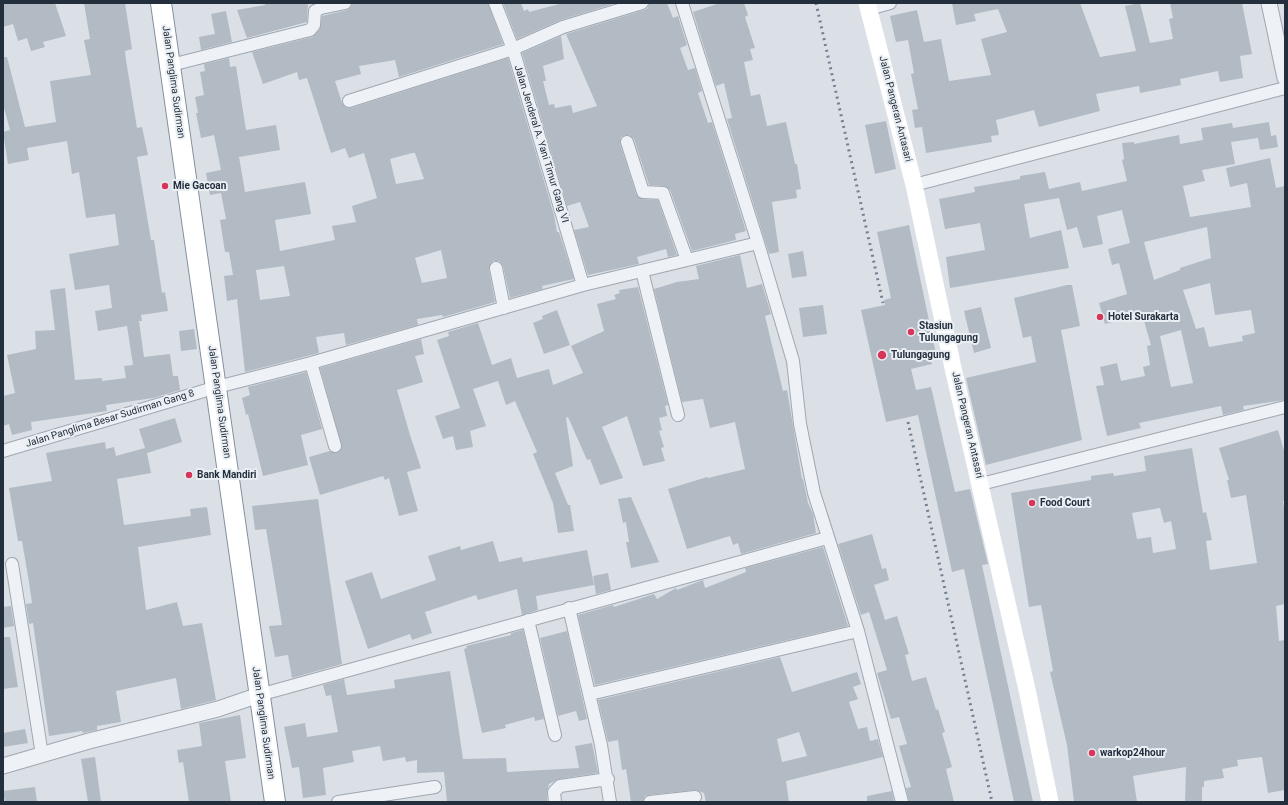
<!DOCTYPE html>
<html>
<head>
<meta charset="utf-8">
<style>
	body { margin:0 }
	#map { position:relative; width:1288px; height:805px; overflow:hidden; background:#dbe0e7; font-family:Roboto,sans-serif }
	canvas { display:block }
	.frame { position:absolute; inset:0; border:4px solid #242f3d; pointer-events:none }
</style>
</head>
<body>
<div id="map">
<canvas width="1288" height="805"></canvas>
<div class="frame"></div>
</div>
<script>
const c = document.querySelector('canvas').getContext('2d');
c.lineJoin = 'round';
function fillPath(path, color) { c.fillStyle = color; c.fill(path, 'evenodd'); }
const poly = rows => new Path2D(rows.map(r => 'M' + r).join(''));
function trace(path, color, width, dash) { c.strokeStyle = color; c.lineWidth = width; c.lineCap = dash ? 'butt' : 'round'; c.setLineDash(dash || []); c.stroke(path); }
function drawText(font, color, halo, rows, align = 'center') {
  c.font = font + ' Roboto,sans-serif'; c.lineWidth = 4; c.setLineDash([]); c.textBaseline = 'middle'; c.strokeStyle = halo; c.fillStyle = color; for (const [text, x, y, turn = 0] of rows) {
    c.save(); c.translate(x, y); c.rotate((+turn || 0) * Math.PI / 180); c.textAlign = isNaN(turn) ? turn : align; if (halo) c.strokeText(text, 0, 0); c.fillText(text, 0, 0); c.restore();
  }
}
const building = poly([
	[3,3,55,3,66,36,43,42,45,47,31,51,27,38,18,41,13,24,3,27],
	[84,3,125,3,132,49,125,51,126,60,137,128,142,127,148,155,137,157,151,240,154,240,162,293,165,292,168,311,141,315,142,321,139,321,144,357,170,354,173,376,178,376,180,390,153,398,106,405,107,411,31,422,32,430,12,435,9,424,3,426,3,396,15,393,7,355,36,349,35,331,55,330,50,290,65,288,75,380,102,378,102,381,126,378,124,366,133,365,127,326,98,331,95,311,112,308,109,285,75,290,69,254,119,245,115,214,86,218,79,172,72,174,67,141,27,148,29,160,8,164,3,132,10,130,3,104,3,57,7,57,25,127,56,122,50,81,91,75,84,40,90,39],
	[265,3,308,3,307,22,247,38,237,10,265,5],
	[353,3,488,3,503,44,399,77,395,60,359,66,361,74,335,81,342,103,347,108,351,108,508,58,554,215,557,232,559,232,574,279,542,286,543,289,510,298,503,266,499,261,494,261,491,263,489,269,495,302,443,317,442,315,417,319,418,325,346,345,344,333,316,337,319,353,245,372,237,299,227,301,224,276,233,275,229,252,225,252,220,220,226,219,221,193,210,195,206,173,221,170,214,135,201,138,196,113,198,113,195,97,204,95,200,72,205,71,204,64,229,58,230,67,236,66,246,130,276,125,280,150,239,157,245,192,305,182,311,214,275,220,280,251,335,240,332,226,356,222,352,206,377,198,364,153,349,158,345,148,331,153,307,78,299,80,297,72,263,84,252,52,312,37,320,29,322,16,347,10,350,8],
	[412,153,415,153,424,179,396,184,390,159],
	[441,250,447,278,422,283,415,258],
	[284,266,290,296,260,300,256,270],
	[503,3,521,3,524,11,528,9,529,12,563,3,616,3,561,20,517,39],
	[649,3,667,3,673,18,678,16,687,45,680,48,688,70,695,68,702,91,698,93,708,123,712,122,746,231,735,234,736,240,692,251,670,190,664,186,649,185,634,139,629,135,625,135,621,137,620,144,636,194,642,199,658,200,677,255,668,257,666,249,637,257,639,264,588,275,574,230,589,227,580,202,567,206,522,53,561,36,564,59,543,66,546,81,543,81,549,105,554,104,555,108,571,105,573,113,597,106,566,34,644,10,648,8],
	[720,3,744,3,748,15,745,17,755,48,750,49,753,60,744,62,751,96,760,94,767,126,786,122,795,164,797,164,801,189,796,190,797,198,772,202,779,252,769,254,727,119,732,118,724,83,716,86,693,12],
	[952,3,1080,3,1100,57,1136,51,1125,6,1140,3,1150,43,1173,39,1169,19,1173,18,1170,3,1242,3,1252,54,1240,56,1243,78,1220,82,1218,71,1180,79,1181,85,1140,93,1139,86,1096,94,1100,111,1039,127,1034,110,996,120,999,135,991,136,992,142,926,153,922,127,915,128,912,110,918,109,911,74,914,73,908,40,896,42,890,16,917,10,924,42,941,39,949,81,991,75,981,39,1007,32,998,9,974,14,976,21,956,25],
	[226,11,232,42,201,50,199,37,215,34,211,14],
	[886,121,896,169,875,174,865,125],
	[1269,122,1271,136,1276,135,1278,147,1260,150,1258,138,1231,142,1235,164,1202,170,1205,181,1183,186,1190,217,1251,207,1247,183,1230,187,1226,168,1270,158,1276,188,1285,186,1285,400,1243,406,1244,410,1223,415,1221,406,1139,423,1141,428,1107,436,1096,386,1104,385,1100,367,1117,363,1121,381,1145,376,1143,367,1150,365,1147,346,1151,345,1142,314,1105,324,1099,303,1127,294,1119,263,1112,265,1108,249,1130,243,1122,210,1097,216,1103,244,1083,248,1077,227,1067,230,1059,198,1024,204,1030,238,1061,230,1069,268,950,288,946,257,985,250,980,223,945,229,939,199,975,192,974,187,1020,179,1020,176,1045,172,1049,189,1080,182,1082,191,1127,181,1122,160,1124,159,1122,143,1134,142,1134,144,1179,135,1180,144,1203,140,1201,128,1232,123,1233,128],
	[1207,227,1211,258,1180,268,1180,270,1154,280,1144,242],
	[1210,283,1215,315,1251,310,1255,333,1242,336,1243,341,1209,347,1204,327,1196,329,1183,290],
	[1181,330,1193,383,1171,387,1160,336],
	[909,225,937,359,931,360,932,364,911,369,916,390,931,387,955,492,970,489,988,564,982,565,1033,802,1014,802,964,569,952,572,918,415,886,422,861,310,885,305,884,300,891,298,877,232],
	[803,251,807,276,792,278,788,254],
	[740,255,747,288,762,284,771,314,765,316,783,391,787,390,802,479,803,479,808,503,813,514,816,533,741,554,738,543,733,545,730,536,687,549,668,489,707,477,708,478,745,469,735,422,710,428,703,399,682,402,654,289,677,282,699,279,696,266],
	[1067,285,1072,285,1080,326,1061,330,1082,440,986,465,966,378,1036,362,1031,336,1023,338,1014,298],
	[638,287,668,405,665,406,667,416,659,418,662,430,659,431,664,447,661,448,665,461,643,466,627,416,602,427,623,478,600,485,590,459,587,460,568,417,566,418,573,466,555,473,568,505,570,505,574,531,558,533,553,503,533,454,537,452,515,401,506,405,498,381,473,389,486,426,470,431,473,447,456,450,453,436,443,439,435,416,460,408,437,340,449,336,448,332,478,323,492,365,511,358,517,378,549,369,553,385,583,373,571,346,604,331,597,304,616,299,614,295,620,293,619,290],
	[823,305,827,334,803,337,799,308],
	[981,307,991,348,974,353,964,311],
	[557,310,570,345,544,354,533,323,543,319,542,316],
	[194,329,197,349,181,351,179,331],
	[421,339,424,354,415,356,423,382,397,390,410,435,421,468,407,472,418,511,399,516,389,478,385,480,383,476,320,495,309,457,330,451,337,453,342,447,320,368],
	[306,372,322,429,301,435,308,465,263,476,248,414,246,415,242,398,250,395,248,387],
	[175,418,182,442,147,453,151,473,117,479,124,525,191,516,190,509,207,507,211,535,138,547,146,610,177,602,183,626,202,623,216,700,181,709,176,678,116,691,121,722,97,726,97,730,83,733,82,731,49,736,33,623,29,624,26,604,32,603,28,576,22,541,18,541,9,488,52,481,46,453,105,442,106,449,114,447,116,456,145,448,139,429],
	[1278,430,1285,454,1285,501,1283,501,1285,514,1285,604,1276,606,1279,641,1285,640,1285,790,1268,793,1262,757,1237,760,1238,766,1222,769,1224,778,1204,781,1204,787,1202,787,1202,802,1185,802,1186,767,1133,776,1137,802,1074,802,1067,745,1050,672,1053,671,1041,605,1029,607,1011,493,1091,480,1091,476,1113,473,1114,476,1146,471,1144,456,1192,448,1203,513,1206,512,1212,540,1206,541,1210,570,1257,563,1246,495,1231,498,1227,480,1229,480,1219,448],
	[1160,508,1164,523,1171,521,1176,549,1153,553,1151,537,1137,539,1132,513],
	[631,497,659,562,631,568,626,542,629,542,626,522,623,523,618,499],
	[318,499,342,664,292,678,288,655,275,657,269,626,282,625,266,529,255,530,252,506],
	[872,534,882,569,886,568,889,580,874,585,885,620,897,616,909,654,905,655,912,681,926,677,936,710,938,709,945,732,942,733,952,767,946,769,954,802,909,802,906,788,911,787,899,746,907,744,899,717,891,719,877,673,887,670,869,612,861,615,838,544],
	[493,541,499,562,522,557,523,562,587,550,594,585,536,596,538,610,522,615,517,589,478,600,476,595,425,612,432,633,412,640,410,634,368,649,345,581,372,572,381,599,436,580,428,556,460,546,461,550],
	[823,547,848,626,595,685,578,615,613,605,614,607,654,594,657,599,676,588,677,590,703,580,705,588,746,572,745,568],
	[608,573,611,590,596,594,593,576],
	[11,606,14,626,3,628,3,607],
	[523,630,544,719,535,721,534,717,505,725,506,728,482,733,464,649,467,648,466,646,511,635,511,633],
	[567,631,587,719,579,721,576,711,558,716,540,638],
	[3,637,10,637,18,687,3,689],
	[780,657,792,692,857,672,861,684,853,687,858,699,849,702,858,729,867,727,870,741,878,739,883,757,786,781,789,802,706,802,704,793,695,790,649,795,645,796,643,802,631,802,626,769,622,770,618,740,608,742,598,700],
	[799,732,807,756,782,762,777,739],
	[450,671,463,759,506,758,507,772,579,768,575,746,592,743,598,773,559,779,549,784,547,792,547,802,447,802,444,772,417,773,417,760,406,762,405,757,383,761,380,746,352,751,354,762,323,768,326,795,303,798,299,767,292,768,284,727,305,723,307,737,338,732,331,695,326,696,323,685,344,679,347,695,395,688,394,680],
	[240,715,246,758,225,761,231,802,189,802,183,762,179,763,177,750,202,746,199,723],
	[25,729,28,743,3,747,3,733],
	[95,757,101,802,88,802,81,759],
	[35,787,37,802,5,802,3,791],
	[892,791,894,802,867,802,867,796]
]);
const minor = poly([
	[495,3,513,49,583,285],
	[682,3,758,243,793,361,800,424,814,493,858,631,902,802],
	[869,9,890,3],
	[171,65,310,30,314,25,315,11,321,8,345,3],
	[349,101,513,49,563,27,642,3],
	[627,142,643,192,663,193,687,260],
	[914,185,1285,88],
	[496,268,504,308],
	[642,271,678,415],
	[311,363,335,446],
	[3,451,217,387,311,363,583,285,758,243],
	[981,484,1285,407],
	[12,564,42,755],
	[569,608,601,745,610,802],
	[528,620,555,735],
	[590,694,858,631],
	[259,695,827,538],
	[338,802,435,787],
	[555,802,554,792,560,786,608,779],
	[650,802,695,797]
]);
const tertiary = poly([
	[1269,3,1285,78],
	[3,766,89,741,218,709,259,695]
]);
const secondary = poly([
	[867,3,914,185,953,368,1028,694,1050,802]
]);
const trunk = poly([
	[161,3,275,802]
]);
const rail = poly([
	[816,3,883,303],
	[908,422,992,802]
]);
const markers = [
	[165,186,4,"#d63659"],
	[1100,317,4,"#d63659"],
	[911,332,4,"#d63659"],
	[882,355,5,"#d63659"],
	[189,475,4,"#d63659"],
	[1032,503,4,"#d63659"],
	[1092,753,4,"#d63659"]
];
const streetNames = [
	["Jalan Panglima Sudirman",173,82,82],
	["Jalan Pangeran Antasari",895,109,76],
	["Jalan Jenderal A. Yani Timur Gang VI",541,144,73],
	["Jalan Panglima Sudirman",219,402,82],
	["Jalan Panglima Besar Sudirman Gang 8",110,419,-17],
	["Jalan Pangeran Antasari",967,425,77],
	["Jalan Panglima Sudirman",263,723,82]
];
const poiNames = [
	["Mie Gacoan",173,186],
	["Hotel Surakarta",1108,317],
	["Stasiun",919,326],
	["Tulungagung",919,338],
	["Tulungagung",891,355],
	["Bank Mandiri",197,475],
	["Food Court",1040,503],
	["warkop24hour",1100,753]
];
fillPath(building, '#b2bac4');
trace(minor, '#a0a7b1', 14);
trace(tertiary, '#a0a7b1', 17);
trace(trunk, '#828f9e', 22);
trace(minor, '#eef1f5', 12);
trace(tertiary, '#eef1f5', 15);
trace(secondary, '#fff', 17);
trace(trunk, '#fff', 20);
trace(rail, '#748191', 3, [2, 4]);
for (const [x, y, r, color] of markers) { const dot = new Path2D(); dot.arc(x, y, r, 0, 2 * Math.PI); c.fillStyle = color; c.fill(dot); trace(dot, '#eaeff4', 1.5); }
drawText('10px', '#242f3d', '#eaeff4', streetNames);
drawText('bold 10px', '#242f3d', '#eaeff4', poiNames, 'left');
</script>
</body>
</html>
